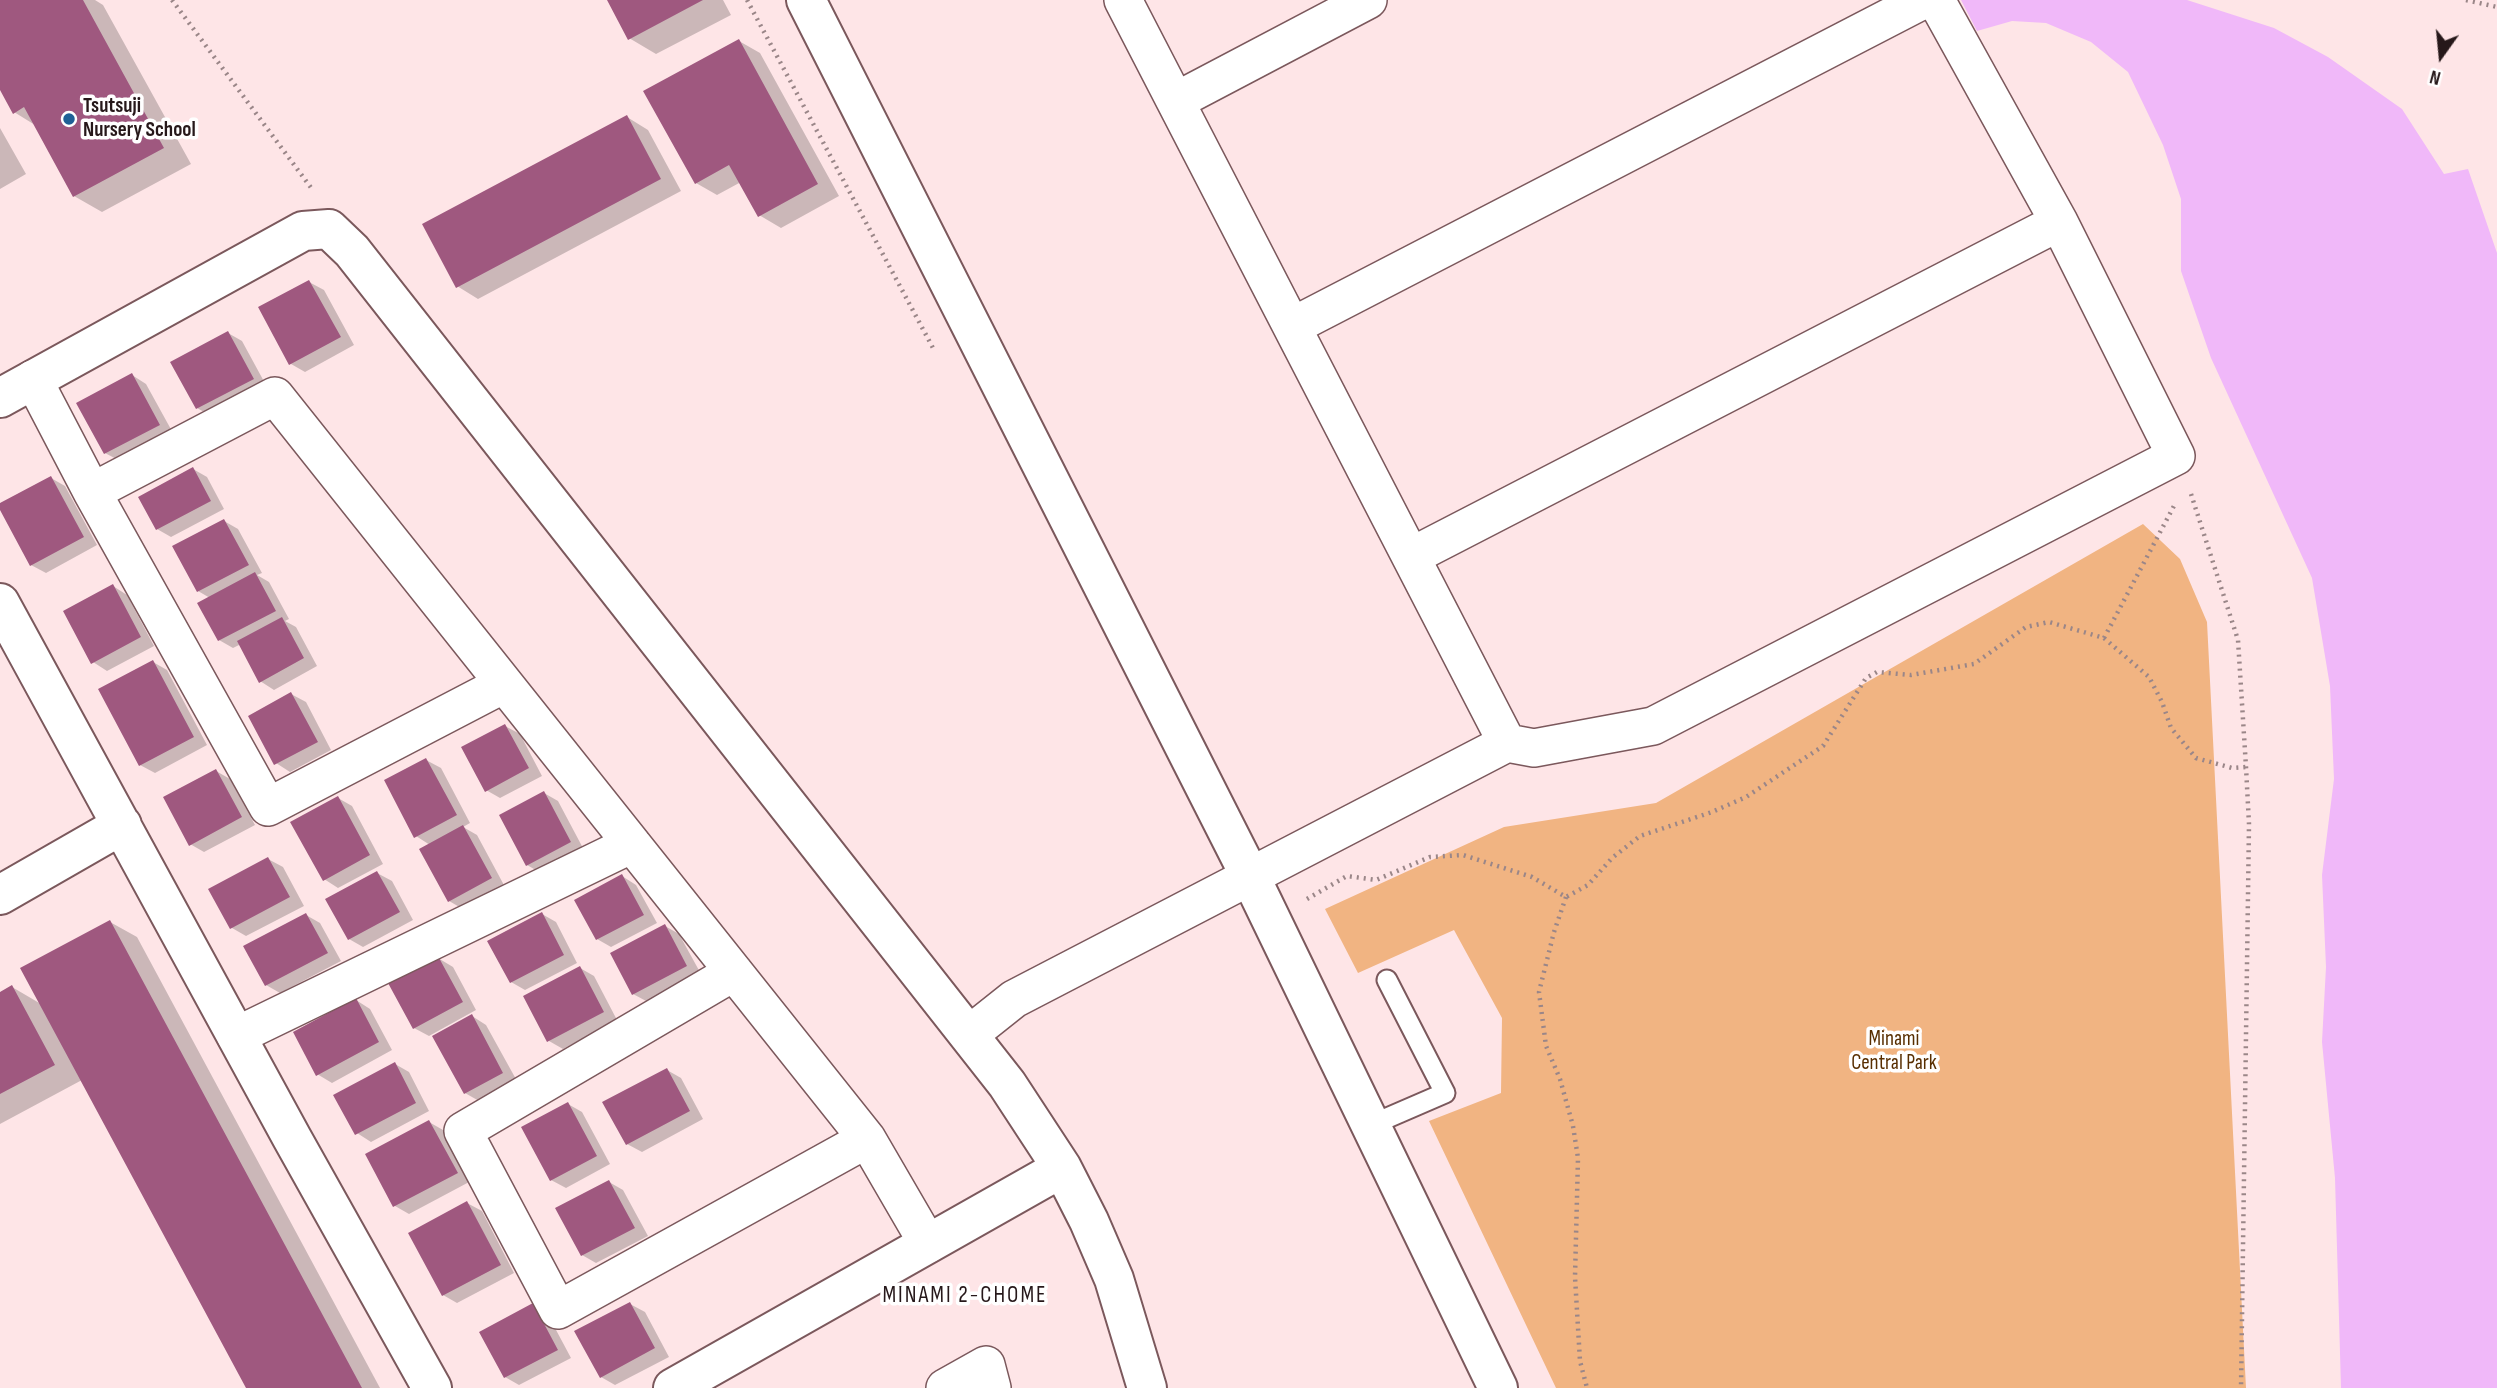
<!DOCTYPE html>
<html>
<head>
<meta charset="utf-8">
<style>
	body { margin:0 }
	#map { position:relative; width:2497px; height:1388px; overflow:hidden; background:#fee5e7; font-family:"Sofia Sans Condensed",sans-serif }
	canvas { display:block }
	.north { position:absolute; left:2406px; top:21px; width:70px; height:70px; -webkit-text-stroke:5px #fff; paint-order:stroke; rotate:195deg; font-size:19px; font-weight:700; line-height:28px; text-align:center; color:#26181a }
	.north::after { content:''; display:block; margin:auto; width:24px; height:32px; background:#26181a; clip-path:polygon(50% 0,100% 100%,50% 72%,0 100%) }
</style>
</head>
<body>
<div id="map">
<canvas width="2497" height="1388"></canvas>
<div class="north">N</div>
</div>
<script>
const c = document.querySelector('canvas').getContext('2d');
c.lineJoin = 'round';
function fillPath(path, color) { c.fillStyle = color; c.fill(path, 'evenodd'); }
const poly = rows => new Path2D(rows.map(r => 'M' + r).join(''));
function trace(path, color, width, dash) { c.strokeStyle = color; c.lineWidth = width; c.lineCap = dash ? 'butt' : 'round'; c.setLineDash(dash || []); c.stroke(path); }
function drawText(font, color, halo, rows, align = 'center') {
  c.font = font + ' "Sofia Sans Condensed",sans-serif'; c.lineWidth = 7; c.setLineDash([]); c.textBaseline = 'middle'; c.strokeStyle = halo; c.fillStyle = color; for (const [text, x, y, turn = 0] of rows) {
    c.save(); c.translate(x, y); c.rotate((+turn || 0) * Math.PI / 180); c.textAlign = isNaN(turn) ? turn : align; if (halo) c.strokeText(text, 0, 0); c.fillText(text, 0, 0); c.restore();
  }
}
const green = poly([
	[2143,524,2180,559,2207,622,2246,1388,1556,1388,1429,1121,1501,1093,1502,1018,1454,930,1358,973,1325,909,1504,827,1656,803]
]);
const water = poly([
	[1961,0,2187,0,2274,28,2328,57,2402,109,2444,174,2468,169,2497,253,2497,1388,2341,1388,2335,1178,2322,1042,2326,967,2322,875,2334,779,2330,686,2312,578,2211,358,2181,271,2181,199,2163,145,2128,72,2091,42,2046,23,2012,21,1977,31]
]);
const shadow = poly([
	[0,0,95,0,103,5,191,164,102,212,74,196,35,125,14,112,0,86],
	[609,0,723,0,731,15,656,54,629,38],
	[739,41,760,53,839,196,781,228,759,215,741,182,717,195,696,183],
	[627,117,648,130,681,191,478,299,457,286],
	[0,128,26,174,0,189],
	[309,282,324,290,354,345,305,372,291,364],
	[228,333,242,341,267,387,211,416,197,408],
	[132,375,146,384,173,433,120,461,105,453],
	[193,469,207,477,224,509,171,537,157,529],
	[51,478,65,486,97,545,46,573,31,565,0,505],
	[224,521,238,529,262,573,257,575,269,582,289,619,285,621,296,627,317,666,274,690,260,681,241,644,233,648,219,640,210,598,198,591],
	[113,586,127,595,154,646,107,671,93,662],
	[153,662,167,670,207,745,155,773,140,765],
	[291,694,306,702,331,750,290,772,276,763],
	[505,726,520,734,542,776,500,798,486,790],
	[426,760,441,768,470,823,463,827,477,835,505,887,463,909,449,901,430,845,416,836],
	[216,771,230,779,255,825,204,852,190,844],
	[544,793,558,801,584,850,541,873,527,865],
	[338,798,352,806,383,864,338,888,324,879],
	[268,859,283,867,304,906,246,936,232,928,211,890],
	[377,873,392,881,413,920,363,947,349,939],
	[622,876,636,885,657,923,611,947,597,939],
	[542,914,556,922,577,963,525,990,511,982],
	[306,915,320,923,341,961,280,993,266,985],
	[110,922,137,937,380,1388,248,1388,82,1080,0,1124,0,994,12,987,41,1004],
	[665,926,679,934,701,974,648,1002,633,994],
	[438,958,453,967,476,1010,429,1036,414,1028],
	[580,968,594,976,617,1020,563,1049,549,1041],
	[356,1000,370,1009,392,1050,332,1083,317,1074],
	[472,1016,486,1025,517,1081,479,1101,465,1093],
	[395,1064,409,1072,429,1111,371,1142,357,1133],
	[667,1070,681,1078,703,1119,642,1152,627,1144],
	[568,1104,582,1112,610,1164,566,1188,551,1180],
	[429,1122,443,1130,471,1181,409,1214,395,1206,367,1155],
	[609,1182,623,1190,648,1236,596,1263,582,1255],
	[467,1203,482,1211,514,1273,457,1303,443,1295],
	[630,1304,645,1312,669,1357,615,1385,601,1377],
	[533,1305,547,1313,571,1358,519,1385,505,1377]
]);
const building = poly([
	[0,0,83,0,164,148,73,197,24,107,13,114,0,90],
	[607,0,703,0,628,40],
	[739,39,818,184,758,217,729,165,695,184,643,91],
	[627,115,661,179,456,288,422,224],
	[309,280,341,337,289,365,258,307],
	[228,331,254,379,196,409,170,362],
	[132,373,160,425,104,454,76,403],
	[193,467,211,501,156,530,138,497],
	[51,476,84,537,30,566,0,510,0,503],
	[224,519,249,565,197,592,172,546],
	[255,572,276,611,218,641,197,603],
	[113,584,141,637,91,664,63,611],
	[282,617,304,658,259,683,237,641],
	[153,660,194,737,139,766,98,689],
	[291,692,318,742,274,765,248,716],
	[505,724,529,768,485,792,461,747],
	[426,758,457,815,414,838,384,780],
	[216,769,242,817,189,846,163,797],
	[544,791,571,842,526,866,499,815],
	[338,796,370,855,323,881,290,822],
	[463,825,492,878,448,902,419,849],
	[268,857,290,897,230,929,208,889],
	[377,871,400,912,348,940,325,899],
	[622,874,644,915,596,940,574,900],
	[542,912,564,955,510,983,487,941],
	[306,913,328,953,265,986,243,946],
	[110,920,362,1388,246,1388,20,968],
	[665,924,687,966,632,995,610,953],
	[438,956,463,1002,413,1029,388,983],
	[580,966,604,1012,547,1042,523,996],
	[12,985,55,1065,0,1094,0,992],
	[356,998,379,1042,316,1076,293,1032],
	[472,1014,503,1073,464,1094,432,1036],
	[395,1062,416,1103,355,1135,333,1095],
	[667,1068,690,1111,626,1145,602,1102],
	[568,1102,597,1156,550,1181,521,1127],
	[429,1120,458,1173,393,1207,365,1154],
	[609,1180,635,1228,581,1256,555,1208],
	[467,1201,501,1265,442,1296,408,1233],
	[630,1302,655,1348,600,1378,574,1331],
	[533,1303,558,1350,504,1378,479,1332]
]);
const path = poly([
	[172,0,312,189],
	[747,0,933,348],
	[2466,0,2497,7],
	[2191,494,2238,640,2246,767,2249,824,2241,1388],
	[2104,638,2149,677,2162,702,2171,728,2196,758,2232,768,2246,767],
	[1566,897,1554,932,1539,992,1546,1046,1560,1079,1573,1126,1578,1158,1575,1277,1580,1361,1587,1388],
	[1307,899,1347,876,1376,880,1430,857,1463,855,1532,877,1566,897,1588,885,1612,858,1640,836,1712,812,1746,797,1823,746,1866,678,1877,672,1911,675,1974,664,2026,627,2049,622,2104,638,2175,504]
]);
const lane = poly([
	[1371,1125,1445,1093,1387,980]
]);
const street = poly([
	[1123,0,1507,743],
	[1176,101,1368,0],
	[1293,326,1923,0],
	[33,379,92,492,268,807,504,684],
	[92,492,275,396,867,1139,928,1244],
	[1412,556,2059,222],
	[734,972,463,1131,558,1310,867,1139],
	[970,1034,1014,999,1507,743,1534,748,1653,726,2176,456,2059,222,1936,0],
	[236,1036,632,844],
	[945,1388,986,1365,992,1388]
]);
const secondary = poly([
	[806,0,1250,876,1498,1388],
	[0,398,303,231,329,229,352,251,1007,1084,1062,1168,1089,1221,1114,1279,1147,1388],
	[0,603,292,1138,432,1388],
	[0,895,122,825],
	[673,1388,1062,1168]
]);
const markers = [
	[69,119,7,"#1f6096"]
];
const poiNames = [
	["Tsutsuji",83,107],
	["Nursery School",83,131]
];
const parkNames = [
	["Minami",1894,1040],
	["Central Park",1894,1064]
];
const neighbourhoodNames = [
	["MINAMI 2-CHOME",965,1296]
];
fillPath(green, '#f1b482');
fillPath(water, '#f0b8f9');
fillPath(shadow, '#0003');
fillPath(building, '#9f587f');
trace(lane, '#7b585c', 23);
trace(street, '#7b585c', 40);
trace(secondary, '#7b585c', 42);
trace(path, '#9a8688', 4.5, [2, 5]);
trace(lane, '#fff', 19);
trace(street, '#fff', 37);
trace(secondary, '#fff', 38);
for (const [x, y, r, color] of markers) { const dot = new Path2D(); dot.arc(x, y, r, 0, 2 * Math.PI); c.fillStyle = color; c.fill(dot); trace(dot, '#fff', 2.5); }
drawText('bold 21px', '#26181a', '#fff', poiNames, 'left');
drawText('21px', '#582e00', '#fff', parkNames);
c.letterSpacing = '2px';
drawText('23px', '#26181a', '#fff', neighbourhoodNames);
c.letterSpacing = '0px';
</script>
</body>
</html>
